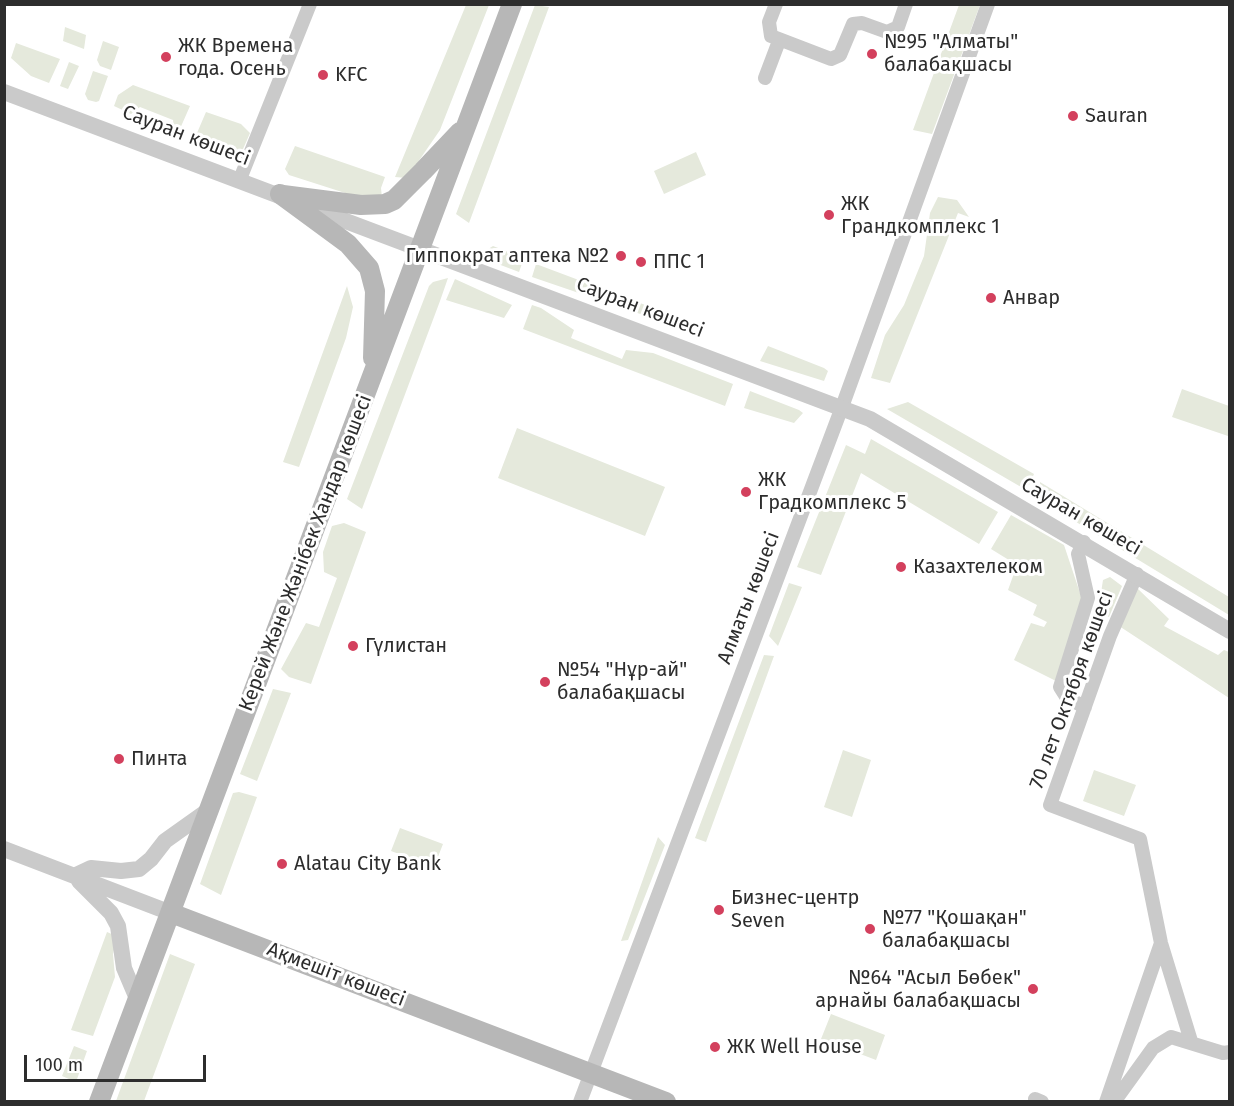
<!DOCTYPE html>
<html>
<head>
<meta charset="utf-8">
<style>
	body { margin:0 }
	#map { position:relative; width:1234px; height:1106px; overflow:hidden; background:#fff; font-family:"Fira Sans",sans-serif }
	canvas { display:block }
	.frame { position:absolute; inset:0; border:6px solid #2d2d2d; pointer-events:none }
	.scale { position:absolute; left:24px; top:1055px; width:182px; height:27px; box-sizing:border-box; border:3px solid #2d2d2d; border-top:0; padding-left:8px; font-size:18px; line-height:21px; white-space:nowrap; color:#2d2d2d; -webkit-text-stroke:4px #fff; paint-order:stroke }
</style>
</head>
<body>
<div id="map">
<canvas width="1234" height="1106"></canvas>
<div class="frame"></div>
<div class="scale">100 m</div>
</div>
<script>
const c = document.querySelector('canvas').getContext('2d');
c.lineJoin = 'round';
function fillPath(path, color) { c.fillStyle = color; c.fill(path, 'evenodd'); }
const poly = rows => new Path2D(rows.map(r => 'M' + r).join(''));
function trace(path, color, width, dash) { c.strokeStyle = color; c.lineWidth = width; c.lineCap = dash ? 'butt' : 'round'; c.setLineDash(dash || []); c.stroke(path); }
function drawText(font, color, halo, rows, align = 'center') {
  c.font = font + ' "Fira Sans",sans-serif'; c.lineWidth = 6; c.setLineDash([]); c.textBaseline = 'middle'; c.strokeStyle = halo; c.fillStyle = color; for (const [text, x, y, turn = 0] of rows) {
    c.save(); c.translate(x, y); c.rotate((+turn || 0) * Math.PI / 180); c.textAlign = isNaN(turn) ? turn : align; if (halo) c.strokeText(text, 0, 0); c.fillText(text, 0, 0); c.restore();
  }
}
const green = poly([
	[466,5,489,5,440,130,407,178,395,177],
	[535,5,549,7,469,223,456,214],
	[959,5,980,5,932,134,913,130],
	[65,27,86,35,84,49,63,41],
	[103,41,119,47,111,70,100,66,97,60],
	[16,43,60,59,49,83,31,76,11,58],
	[69,62,79,66,68,89,60,86],
	[93,71,108,76,99,101,96,102,88,100,85,94],
	[133,85,190,106,179,131,174,129,173,120,140,107,131,114,114,106,118,95],
	[206,112,241,124,250,133,240,156,199,141,197,133],
	[295,146,385,177,381,188,382,198,367,200,289,175,285,169],
	[696,152,706,175,664,194,654,171],
	[938,197,957,200,969,217,958,213,890,383,871,378,885,335,904,305,924,256,930,213],
	[493,246,524,258,519,272,477,256],
	[536,264,656,309,652,318,532,277],
	[448,278,440,301,362,509,347,499,429,286,433,282],
	[455,279,512,305,504,318,446,300],
	[347,286,353,307,346,338,299,467,283,462],
	[532,305,541,308,574,330,571,338,622,359,626,350,653,353,733,384,725,406,523,329],
	[768,346,824,368,828,371,824,381,760,361],
	[1182,389,1229,406,1228,436,1172,417],
	[750,391,799,410,803,413,794,423,744,408],
	[908,402,1034,474,1029,485,1021,487,887,409],
	[517,428,665,487,645,536,498,478],
	[871,439,998,512,979,544,861,473,821,575,797,567,846,445,865,454],
	[1040,482,1229,597,1229,615,1040,500],
	[1011,515,1064,545,1082,599,1056,681,1014,660,1031,623,1044,627,1047,622,1033,615,1037,605,1008,590,1017,565,991,549],
	[344,523,366,532,311,684,289,677,281,669,306,623,319,627,337,578,324,572,323,552,332,526],
	[1110,577,1122,586,1109,617,1098,612,1103,580],
	[789,583,802,587,778,646,769,636],
	[1137,588,1169,619,1164,626,1218,655,1224,650,1229,652,1229,698,1119,626],
	[764,655,774,656,706,842,695,838],
	[273,689,291,693,257,781,240,774],
	[843,750,871,760,852,817,824,807],
	[1094,770,1136,785,1124,816,1083,801],
	[239,792,257,797,221,895,200,884,233,793],
	[400,828,443,844,434,867,391,851],
	[658,837,665,845,628,940,621,941],
	[107,932,114,935,115,944,113,954,115,977,93,1036,71,1030],
	[170,954,195,964,144,1101,116,1101],
	[831,1014,885,1035,876,1060,821,1039],
	[74,1046,87,1051,76,1082,62,1076]
]);
const minor = poly([
	[776,4,769,22,771,36,831,59,840,55,853,24,862,23,887,32,898,27,906,4],
	[765,78,779,41],
	[240,179,310,4],
	[1084,542,1078,554,1088,598,1060,687,1067,698,1085,707],
	[1137,574,1110,636,1050,805,1140,839,1161,943,1191,1041],
	[1035,1099,1042,1102],
	[580,1102,842,407,988,4],
	[1106,1102,1161,943],
	[1114,1102,1153,1048,1171,1037,1223,1053,1230,1052]
]);
const tertiary = poly([
	[4,92,870,419,1230,631],
	[4,849,171,913],
	[74,876,91,868,121,871,139,869,151,859,165,841,210,809],
	[79,881,111,913,118,926,124,968,138,1001]
]);
const secondary = poly([
	[280,194,348,244,369,268,375,291,373,358],
	[283,195,361,205,385,204,394,200,423,171,460,132],
	[171,913,666,1102],
	[99,1102,512,4]
]);
const markers = [
	[872,54,6,"#d3405d"],
	[166,57,6,"#d3405d"],
	[323,75,6,"#d3405d"],
	[1073,116,6,"#d3405d"],
	[829,215,6,"#d3405d"],
	[621,256,6,"#d3405d"],
	[641,262,6,"#d3405d"],
	[991,298,6,"#d3405d"],
	[746,492,6,"#d3405d"],
	[901,567,6,"#d3405d"],
	[353,646,6,"#d3405d"],
	[545,682,6,"#d3405d"],
	[119,759,6,"#d3405d"],
	[282,864,6,"#d3405d"],
	[719,910,6,"#d3405d"],
	[870,929,6,"#d3405d"],
	[1033,989,6,"#d3405d"],
	[715,1047,6,"#d3405d"]
];
const poiNames = [
	["№95 \"Алматы\"",884,42],
	["балабақшасы",884,65],
	["ЖК Времена",178,46],
	["года. Осень",178,69],
	["KFC",335,75],
	["Sauran",1085,116],
	["ЖК",841,204],
	["Грандкомплекс 1",841,227],
	["Гиппократ аптека №2",609,256,"right"],
	["ППС 1",653,262],
	["Анвар",1003,298],
	["ЖК",758,480],
	["Градкомплекс 5",758,503],
	["Казахтелеком",913,567],
	["Гүлистан",365,646],
	["№54 \"Нұр-ай\"",557,670],
	["балабақшасы",557,693],
	["Пинта",131,759],
	["Alatau City Bank",294,864],
	["Бизнес-центр",731,898],
	["Seven",731,921],
	["№77 \"Қошақан\"",882,918],
	["балабақшасы",882,941],
	["№64 \"Асыл Бөбек\"",1021,978,"right"],
	["арнайы балабақшасы",1021,1001,"right"],
	["ЖК Well House",727,1047]
];
const streetNames = [
	["Сауран көшесі",186,136,21],
	["Сауран көшесі",640,308,21],
	["Сауран көшесі",1081,517,30],
	["Керей Және Жәнібек Хандар көшесі",306,553,-69],
	["Алматы көшесі",749,598,-69],
	["70 лет Октября көшесі",1072,690,-70],
	["Ақмешіт көшесі",336,975,21]
];
fillPath(green, '#e5e9dc');
trace(minor, '#cacaca', 14);
trace(tertiary, '#cacaca', 16);
trace(secondary, '#b7b7b7', 20);
for (const [x, y, r, color] of markers) { const dot = new Path2D(); dot.arc(x, y, r, 0, 2 * Math.PI); c.fillStyle = color; c.fill(dot); trace(dot, '#fff', 2); }
drawText('20px', '#2d2d2d', '#fff', poiNames, 'left');
drawText('20px', '#2d2d2d', '#fff', streetNames);
</script>
</body>
</html>
